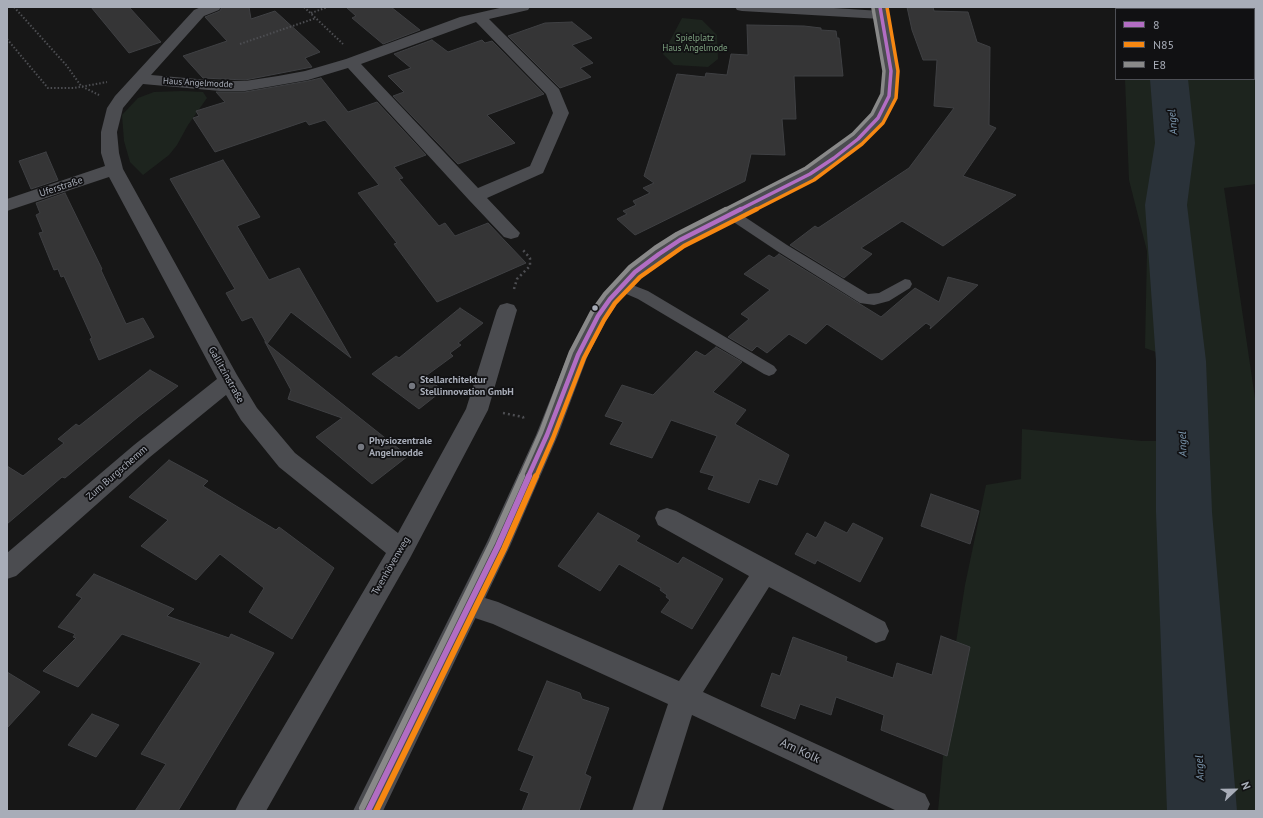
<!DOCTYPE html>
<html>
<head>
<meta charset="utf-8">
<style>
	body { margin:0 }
	#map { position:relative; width:1263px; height:818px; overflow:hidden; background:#171717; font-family:"PT Sans",sans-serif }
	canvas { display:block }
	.frame { position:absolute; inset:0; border:8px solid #a8adb8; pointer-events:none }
	.legend { position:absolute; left:1115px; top:8px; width:140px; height:72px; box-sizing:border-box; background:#111113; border:1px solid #4d4f55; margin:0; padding:5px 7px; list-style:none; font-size:12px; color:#a8adb8 }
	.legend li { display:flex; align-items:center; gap:8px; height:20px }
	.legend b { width:20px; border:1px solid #4d4f55 }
	.north { position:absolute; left:1215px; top:770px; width:40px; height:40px; -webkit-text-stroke:3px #111113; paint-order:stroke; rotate:68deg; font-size:11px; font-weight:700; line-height:16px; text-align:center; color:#a8adb8 }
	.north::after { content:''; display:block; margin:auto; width:14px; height:18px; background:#a8adb8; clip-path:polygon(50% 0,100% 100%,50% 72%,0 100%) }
</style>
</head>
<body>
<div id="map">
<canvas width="1263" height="818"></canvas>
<div class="frame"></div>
<ul class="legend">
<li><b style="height:5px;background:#b26dc3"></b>8</li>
<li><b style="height:5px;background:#f68712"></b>N85</li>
<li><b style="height:5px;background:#898989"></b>E8</li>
</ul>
<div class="north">N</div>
</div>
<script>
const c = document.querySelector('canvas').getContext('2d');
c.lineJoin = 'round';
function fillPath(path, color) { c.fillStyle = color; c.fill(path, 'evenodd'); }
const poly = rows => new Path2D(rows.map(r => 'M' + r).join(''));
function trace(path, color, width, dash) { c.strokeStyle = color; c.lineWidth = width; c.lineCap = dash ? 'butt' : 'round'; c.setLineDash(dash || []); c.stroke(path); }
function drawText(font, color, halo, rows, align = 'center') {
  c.font = font + ' "PT Sans",sans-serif'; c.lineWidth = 3.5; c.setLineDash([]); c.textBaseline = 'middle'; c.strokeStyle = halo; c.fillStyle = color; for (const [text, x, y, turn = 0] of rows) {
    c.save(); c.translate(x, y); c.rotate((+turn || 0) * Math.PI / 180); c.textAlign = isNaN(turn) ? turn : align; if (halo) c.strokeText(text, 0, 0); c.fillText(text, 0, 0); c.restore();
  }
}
const green = poly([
	[1143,7,1256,7,1256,184,1224,188,1256,405,1256,811,938,811,950,681,965,585,986,485,1021,479,1022,429,1142,441,1173,441,1183,444,1181,361,1145,348,1147,251,1129,180,1125,79,1254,79,1254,9,1143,9],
	[682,18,702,20,717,35,718,59,708,67,674,65,663,54],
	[182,91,203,92,207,98,188,125,177,145,169,155,143,175,130,162,124,141,122,115,138,98,154,92]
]);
const river = poly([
	[1144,7,1178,7,1179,9,1145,9,1144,7],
	[1150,79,1188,79,1195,143,1187,205,1206,361,1212,512,1237,811,1167,811,1156,512,1156,361,1145,205,1155,143,1150,79]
]);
const building = poly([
	[91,7,129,7,161,42,129,53,91,7],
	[222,7,249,7,251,19,275,11,320,52,305,58,312,67,245,80,203,78,183,56,227,41,205,17,220,11,222,7],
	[346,7,391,7,420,30,383,44,352,18,356,16,346,7],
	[907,7,933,7,934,11,968,12,977,42,990,47,989,125,996,128,963,176,1016,195,943,246,902,221,861,248,872,254,844,278,790,245,815,226,818,228,909,168,954,108,934,106,937,60,923,60,912,30,907,7],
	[572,22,592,38,572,45,593,63,580,68,591,77,560,88,508,36,545,23,572,22],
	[747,25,804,26,821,28,821,30,836,31,837,38,839,38,843,76,794,76,796,119,782,119,785,155,751,154,745,181,635,235,617,219,627,214,623,211,636,205,633,201,650,193,643,188,654,183,644,176,677,74,705,77,706,73,727,75,731,54,748,55,747,25],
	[432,40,448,52,482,40,485,43,492,41,544,94,487,115,515,143,458,164,393,96,404,92,388,76,411,68,394,54,432,40],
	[321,78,348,112,377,102,426,155,394,167,403,178,399,179,439,226,445,223,455,236,488,223,526,263,437,302,394,244,397,243,358,193,379,185,325,120,309,125,306,121,215,152,193,118,199,116,196,111,225,102,216,92,245,92,308,81,321,78],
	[46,152,58,180,31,189,19,161,46,152],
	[223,160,260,217,237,226,269,280,299,268,351,358,291,312,267,344,252,317,242,321,226,293,235,289,170,179,223,160],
	[65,193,102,269,101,270,126,324,143,318,154,337,99,360,90,339,92,338,64,276,61,277,58,269,54,270,39,233,43,232,36,215,40,213,36,203,65,193],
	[779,254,881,317,915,288,939,302,948,277,978,285,930,329,931,326,926,323,882,360,827,324,806,344,789,334,767,353,757,346,752,351,728,337,749,319,741,314,770,290,744,274,769,255,774,258,779,254],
	[460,308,483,323,458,343,461,345,450,353,453,356,427,375,432,379,430,381,443,390,419,409,372,374,396,356,399,358,460,308],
	[265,342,365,422,408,456,372,484,316,437,342,418,288,399,291,390,265,342],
	[716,347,742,362,713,392,746,410,735,424,789,455,777,485,759,479,749,503,708,489,714,476,700,472,717,436,671,420,652,458,610,444,623,422,605,416,622,385,653,395,696,351,705,356,716,347],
	[150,370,178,386,138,417,65,478,62,477,7,524,7,466,23,476,64,443,58,439,76,424,79,426,150,370],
	[169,460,208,481,203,486,276,530,279,527,334,568,292,639,249,612,264,588,220,554,196,580,141,546,168,520,129,497,169,460],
	[931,494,979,511,970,544,921,526,931,494],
	[598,513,640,536,636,541,678,564,683,557,723,579,692,629,661,612,670,600,666,597,667,595,660,590,661,588,619,564,600,591,558,566,598,513],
	[825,522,847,533,853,523,883,538,860,582,817,560,815,564,795,554,807,533,816,538,825,522],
	[94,574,174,609,167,616,229,638,231,634,274,653,178,811,135,811,166,764,141,754,201,663,122,634,78,687,43,671,76,638,73,637,75,634,58,627,82,598,76,595,94,574],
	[941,636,970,647,947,756,881,730,884,715,836,697,831,715,800,704,795,719,761,706,772,673,780,676,793,637,847,657,846,661,893,678,897,663,932,675,941,636],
	[7,672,40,692,7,728,7,672],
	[547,681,580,693,582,699,609,708,585,774,591,777,579,811,522,811,529,793,520,790,534,756,518,750,547,681],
	[92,714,119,725,96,757,68,745,92,714]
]);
const pathFar1 = poly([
	[14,7,67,66,81,86,99,95],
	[304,7,343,44],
	[311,13,328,7],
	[7,39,48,88,74,88,107,82],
	[240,44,316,18]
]);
const path = poly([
	[514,289,517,279,530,266,530,258,523,250],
	[503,413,523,417,524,421]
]);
const service = poly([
	[731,210,736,211,787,245,868,294,879,293,905,279,910,280,912,284,910,288,889,301,874,305,860,303,777,251,726,217,724,214,726,211,731,210],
	[622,281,648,291,774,366,777,370,774,374,769,376,764,374,638,299,617,290,615,286,617,282,622,281]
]);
const minor = poly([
	[201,7,221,7,219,10,204,16,151,75,220,81,245,81,278,76,305,71,346,59,460,17,504,7,530,7,528,10,489,19,559,89,569,113,543,173,487,198,520,233,518,237,511,239,504,237,469,200,348,68,308,80,245,91,220,91,143,84,123,108,117,132,119,153,123,169,237,375,257,408,295,453,398,533,466,409,497,310,500,305,507,303,514,305,517,310,488,410,410,558,266,811,235,811,240,801,386,553,279,467,241,420,226,395,150,457,16,576,7,579,7,553,134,445,217,379,109,177,7,211,7,199,105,166,101,153,101,132,107,108,115,96,194,10,201,7],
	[476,22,546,94,553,113,530,166,478,188,361,64,476,22],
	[735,7,818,7,881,11,886,12,888,15,886,18,881,19,742,11,737,10,735,7],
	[667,508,676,511,885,622,889,631,885,640,876,643,769,587,703,692,925,794,930,804,927,811,897,811,692,715,662,811,632,811,668,704,493,624,460,613,456,605,460,597,469,593,498,602,679,681,749,576,658,525,655,518,658,511,667,508]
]);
const tertiary = poly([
	[873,7,887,7,899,71,897,96,886,118,864,143,840,162,816,178,687,244,642,277,617,304,607,319,588,355,558,435,510,546,383,811,353,811,487,542,536,435,568,355,591,311,603,294,628,267,652,249,673,236,804,170,828,154,852,135,871,116,881,96,883,71,873,7]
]);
const bus1Far2 = poly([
	[739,210,810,174,834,158,858,139,878,118,889,96,891,71,880,7]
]);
const bus1Far1 = poly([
	[528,477,547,435,578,355,598,316,610,299,635,272,659,254,680,240,741,209]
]);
const bus1 = poly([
	[368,811,498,546,529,476]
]);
const bus2Far2 = poly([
	[755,210,814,180,862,144,883,123,896,98,898,71,887,7]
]);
const bus2Far1 = poly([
	[536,477,553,438,584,358,604,320,615,303,640,277,684,246,757,209]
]);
const bus2 = poly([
	[376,811,504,549,536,476]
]);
const bus3Far2 = poly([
	[724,210,806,168,853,134,872,114,882,94,884,71,873,8]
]);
const bus3Far1 = poly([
	[521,477,541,432,571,352,592,312,605,294,630,267,655,248,677,234,726,209]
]);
const bus3 = poly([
	[362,808,492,543,522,476]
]);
const markers = [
	[595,308,3.5,"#a8adb8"],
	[412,386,4,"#757880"],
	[361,447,4,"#757880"]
];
const farParknames = [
	["Spielplatz",695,38],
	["Haus Angelmode",695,48]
];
const farStreetnames = [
	["Haus Angelmodde",198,83,3]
];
const streetNames = [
	["Uferstraße",61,187,-18],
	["Gallitzinstraße",226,375,61],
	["Zum Burgschemm",117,473,-41],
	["Twenhövenweg",391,566,-60]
];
const poiNames = [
	["Stellarchitektur",420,380],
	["Stellinnovation GmbH",420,392],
	["Physiozentrale",369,441],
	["Angelmodde",369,453]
];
const waterNames = [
	["Angel",1173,122,-95],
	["Angel",1183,444,-91],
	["Angel",1200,768,-93]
];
const nearStreetnames = [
	["Am Kolk",800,751,25]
];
fillPath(green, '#1d241e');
fillPath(river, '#2a3239');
fillPath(building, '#353536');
trace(building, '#3f4043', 1);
trace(pathFar1, '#4d4e52', 2, [1.5, 2]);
trace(path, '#4d4e52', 2.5, [2, 3]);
fillPath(service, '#4b4c50');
fillPath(minor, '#4b4c50');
fillPath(tertiary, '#4b4c50');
trace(bus1Far2, '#b26dc3', 3.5);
trace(bus1Far1, '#b26dc3', 4.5);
trace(bus1, '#b26dc3', 6);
trace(bus2Far2, '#f68712', 3.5);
trace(bus2Far1, '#f68712', 4.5);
trace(bus2, '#f68712', 6);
trace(bus3Far2, '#898989', 3.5);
trace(bus3Far1, '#898989', 4.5);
trace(bus3, '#898989', 6);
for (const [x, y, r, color] of markers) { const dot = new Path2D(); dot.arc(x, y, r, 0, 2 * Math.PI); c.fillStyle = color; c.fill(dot); trace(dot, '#111113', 1.5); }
drawText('9px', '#7fa381', '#111113', farParknames);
drawText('9px', '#a8adb8', '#111113', farStreetnames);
drawText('10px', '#a8adb8', '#111113', streetNames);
drawText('bold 10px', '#a8adb8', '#111113', poiNames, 'left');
drawText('italic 11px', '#7f9bb3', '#111113', waterNames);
drawText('12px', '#a8adb8', '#111113', nearStreetnames);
</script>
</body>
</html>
